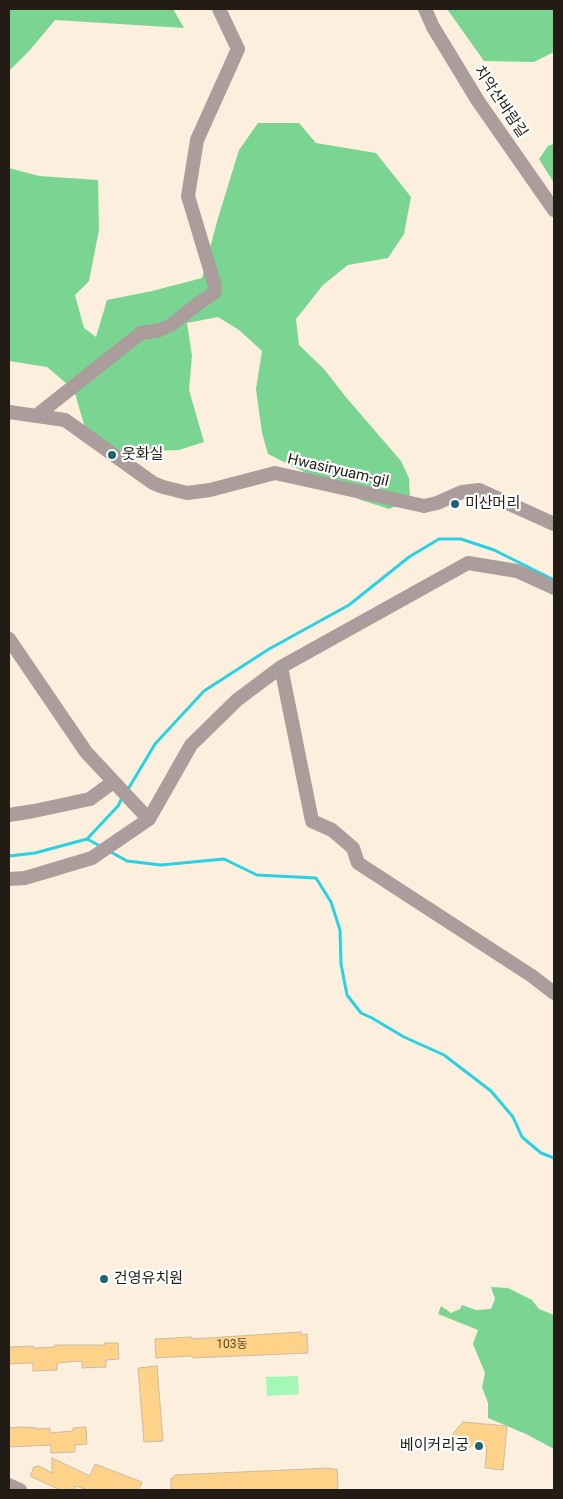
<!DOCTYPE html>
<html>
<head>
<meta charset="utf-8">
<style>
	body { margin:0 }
	#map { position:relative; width:563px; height:1499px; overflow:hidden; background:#fdefde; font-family:Roboto,sans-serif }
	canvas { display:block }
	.frame { position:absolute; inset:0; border:10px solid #221c14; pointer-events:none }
</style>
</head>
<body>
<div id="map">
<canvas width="563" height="1499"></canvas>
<div class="frame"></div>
</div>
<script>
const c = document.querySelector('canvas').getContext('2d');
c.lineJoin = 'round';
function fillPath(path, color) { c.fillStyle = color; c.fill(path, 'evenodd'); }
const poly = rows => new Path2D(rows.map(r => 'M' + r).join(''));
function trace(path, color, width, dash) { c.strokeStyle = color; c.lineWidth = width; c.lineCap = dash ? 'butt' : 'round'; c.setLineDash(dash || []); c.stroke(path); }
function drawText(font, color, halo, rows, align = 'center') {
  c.font = font + ' Roboto,"Noto Sans KR",sans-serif'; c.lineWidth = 4.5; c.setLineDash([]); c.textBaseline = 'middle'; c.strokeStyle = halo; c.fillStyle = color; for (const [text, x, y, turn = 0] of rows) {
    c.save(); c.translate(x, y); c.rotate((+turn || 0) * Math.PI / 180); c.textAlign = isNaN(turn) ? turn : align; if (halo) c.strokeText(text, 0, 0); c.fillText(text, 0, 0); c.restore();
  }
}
const green = poly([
	[298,1376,299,1394,267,1396,266,1377]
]);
const forest = poly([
	[9,9,173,9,184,28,55,20,30,50,9,71],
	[447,9,554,9,554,52,534,62,484,61],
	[258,123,299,123,316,143,376,153,411,197,404,234,388,258,348,265,323,285,296,319,299,345,324,369,345,396,401,461,409,478,410,500,389,509,361,500,268,454,262,433,256,389,262,351,239,330,218,317,187,323,192,356,189,390,204,442,179,450,115,452,87,435,74,390,47,367,9,361,9,168,39,176,98,180,99,230,89,281,75,295,84,328,96,337,107,300,152,291,202,278,218,218,239,150],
	[554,144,554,183,539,159,548,146],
	[491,1287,508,1288,532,1300,539,1309,554,1315,554,1449,526,1434,488,1418,488,1403,482,1387,485,1373,473,1344,478,1330,438,1314,441,1306,451,1313,460,1309,462,1305,476,1310,491,1309,495,1299]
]);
const stream = poly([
	[127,791,155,744,204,691,269,649,349,605,409,557,439,539,461,539,494,550,554,580],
	[87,839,102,847],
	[109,851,127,861,161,865,224,859,257,875,316,878,331,902,340,930,341,964,347,995,361,1013,372,1018,404,1037,444,1055,491,1091,513,1117,522,1137,541,1153,554,1158],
	[9,856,35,853,87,839,118,806,122,798]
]);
const building = poly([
	[301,1332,301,1335,307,1334,308,1353,193,1358,192,1356,156,1358,155,1339,192,1337,192,1339,301,1332],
	[105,1343,118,1343,119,1359,106,1360,106,1367,82,1368,82,1361,57,1363,57,1370,33,1371,33,1363,9,1364,9,1347,33,1346,33,1348,55,1347,55,1345,105,1345,105,1343],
	[157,1366,163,1441,144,1442,138,1368,157,1366],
	[463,1422,507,1426,503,1470,485,1468,487,1446,472,1445,466,1451,450,1437,463,1422],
	[22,1427,37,1428,37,1429,50,1428,50,1433,73,1431,73,1428,86,1427,87,1444,75,1445,75,1452,51,1453,51,1445,9,1447,9,1428,22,1427],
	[52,1458,90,1476,95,1464,142,1482,139,1490,88,1490,76,1486,74,1490,60,1490,30,1476,34,1467,39,1466,52,1473,52,1458],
	[330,1468,330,1469,337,1469,338,1490,171,1490,171,1478,174,1478,174,1475,330,1468]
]);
const minor = poly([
	[425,9,433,27,478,101,554,210],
	[9,412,65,420,153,483,163,487,187,493,210,490,275,473,424,506,437,503,462,492,479,490,554,524],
	[36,416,141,333,160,330,171,325,199,303,214,293,215,286,188,196,197,140,238,49,219,9],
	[9,639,86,752,142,812,149,819],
	[281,667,312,821,332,830,353,848,358,863,532,976,554,993],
	[9,815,34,811,90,799,113,782],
	[9,879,25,878,92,858,108,847,149,819,191,745,237,700,281,667,468,563,517,571,554,588],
	[9,1485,20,1490]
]);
const markers = [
	[112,455,5,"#1a6471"],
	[455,504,5,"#1a6471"],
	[104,1279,5,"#1a6471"],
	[479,1446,5,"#1a6471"]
];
const numberNames = [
	["103동",232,1345]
];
const streetNames = [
	["치악산바람길",500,102,56],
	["Hwasiryuam-gil",338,471,13]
];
const poiNames = [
	["웃화실",122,455],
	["미산머리",465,504],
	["건영유치원",114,1279],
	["베이커리궁",469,1446,"right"]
];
fillPath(green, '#a3f7b7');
fillPath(forest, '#7bd592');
trace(stream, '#29d2e2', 3);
fillPath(building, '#ffd28a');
trace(building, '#c9bba5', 1);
trace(minor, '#aa9d9b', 14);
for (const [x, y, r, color] of markers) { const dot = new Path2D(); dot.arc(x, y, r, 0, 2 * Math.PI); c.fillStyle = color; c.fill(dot); trace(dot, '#fefefe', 2); }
drawText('12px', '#594a32', null, numberNames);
drawText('15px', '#221c14', '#fefefe', streetNames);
drawText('15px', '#221c14', '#fefefe', poiNames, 'left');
</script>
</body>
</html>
